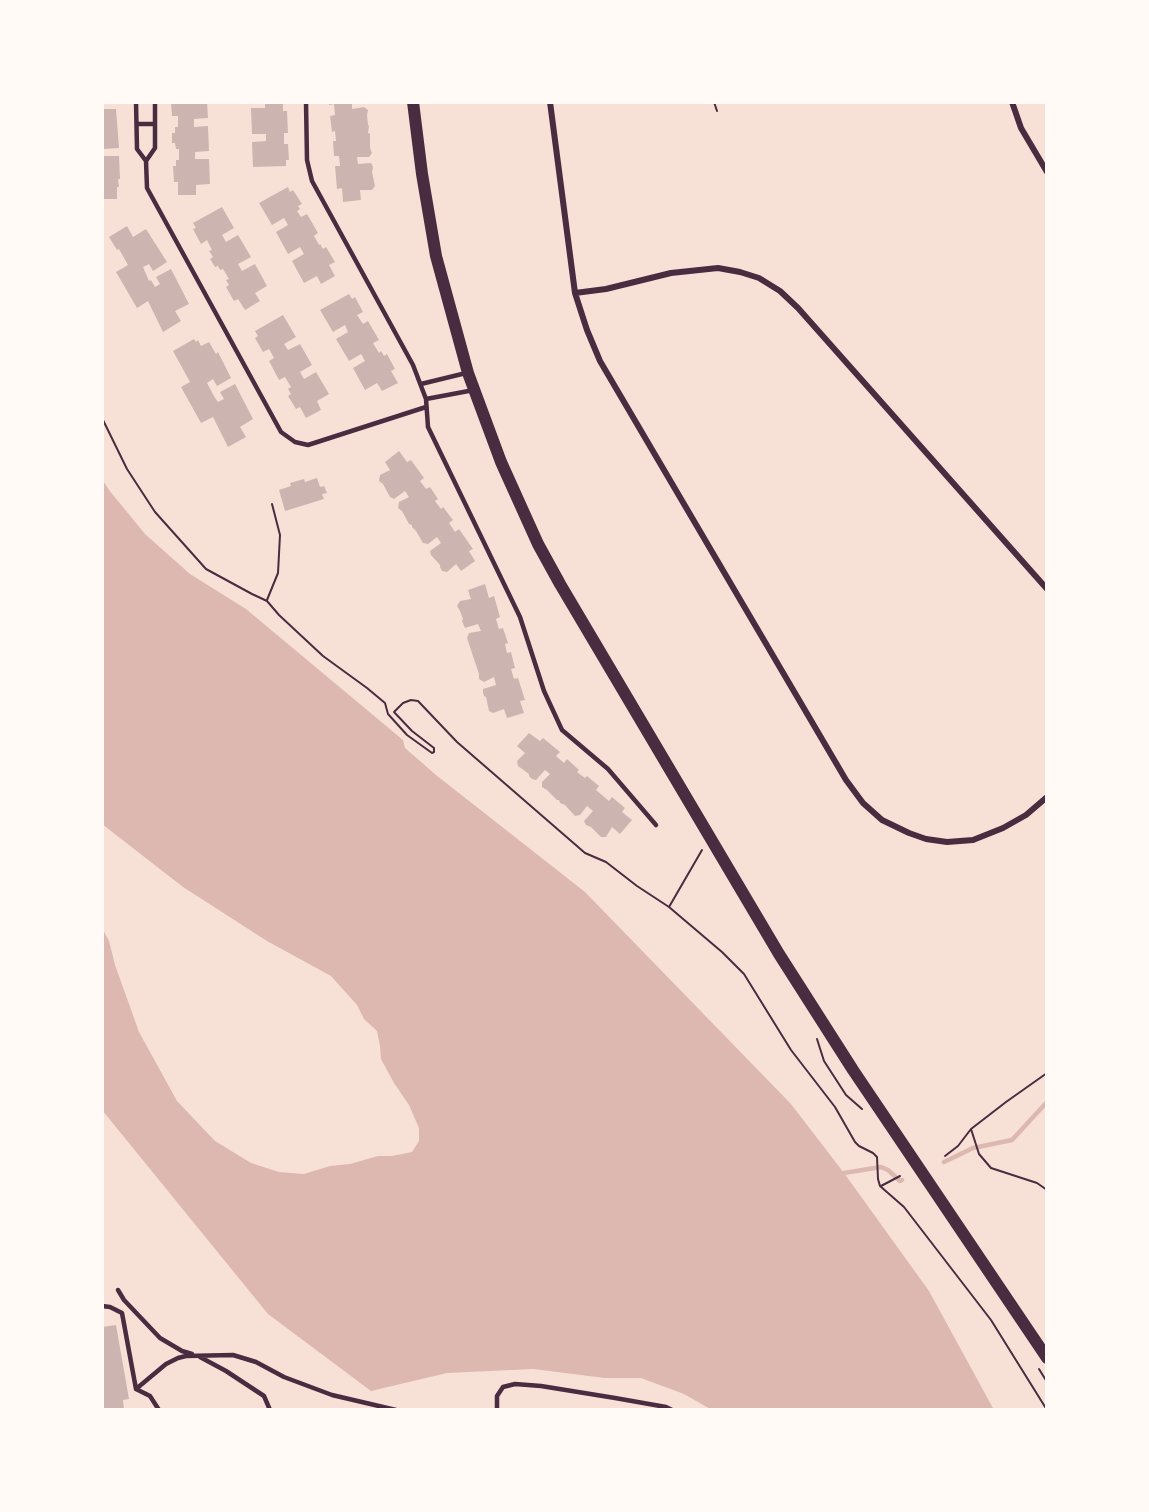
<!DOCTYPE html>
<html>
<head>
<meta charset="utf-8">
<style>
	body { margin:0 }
	#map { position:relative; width:1149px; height:1512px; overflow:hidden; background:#f7e1d7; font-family:"Crimson Pro",serif }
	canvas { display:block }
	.frame { position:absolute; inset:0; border:104px solid #fffaf5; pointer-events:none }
</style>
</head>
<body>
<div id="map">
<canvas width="1149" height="1512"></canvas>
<div class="frame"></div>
</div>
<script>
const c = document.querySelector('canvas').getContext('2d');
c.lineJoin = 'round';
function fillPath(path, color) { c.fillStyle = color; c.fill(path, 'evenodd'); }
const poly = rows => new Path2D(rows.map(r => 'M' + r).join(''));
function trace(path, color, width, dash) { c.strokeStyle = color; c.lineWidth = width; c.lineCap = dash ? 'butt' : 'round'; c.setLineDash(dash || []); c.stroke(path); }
const water = poly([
	[102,479,109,490,145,534,190,574,246,609,403,740,405,748,436,775,585,892,791,1104,844,1173,929,1291,994,1410,712,1410,684,1394,641,1378,605,1378,533,1369,447,1373,371,1391,268,1314,102,1110,102,928,109,941,115,965,139,1032,177,1101,215,1141,251,1163,279,1172,304,1174,330,1166,350,1164,378,1156,392,1156,412,1152,419,1141,419,1128,409,1105,394,1083,381,1059,380,1046,377,1031,364,1019,357,1005,331,976,267,941,183,887,102,824]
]);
const stream = poly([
	[944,1162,973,1148,1012,1140,1047,1102],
	[844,1173,881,1167,888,1170,900,1181,902,1180]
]);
const building = poly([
	[171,102,207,102,208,118,194,119,194,127,208,126,209,151,195,152,195,159,209,159,210,184,196,185,196,195,178,195,178,182,174,182,173,166,176,166,176,160,179,160,179,149,176,149,175,143,172,143,172,133,175,133,175,127,178,127,178,116,172,116],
	[265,102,283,102,283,111,287,111,288,133,284,133,284,144,288,144,289,160,286,160,286,166,253,167,252,142,266,141,266,134,252,134,251,108,265,108],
	[329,102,352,102,352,109,364,107,368,110,367,115,368,125,369,126,368,133,370,134,370,148,372,153,369,157,357,157,358,164,371,163,373,167,372,172,375,186,372,190,360,190,361,200,343,202,342,188,337,189,335,166,340,166,339,156,334,156,333,141,336,141,335,131,332,132,330,116,335,115,334,104,329,105],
	[102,109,116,109,119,148,103,149],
	[103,156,119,156,120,179,118,179,119,187,117,187,117,199,102,199],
	[288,187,290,192,293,190,302,204,298,206,300,209,297,211,301,217,307,214,318,233,314,236,319,245,320,244,323,249,326,247,335,262,329,265,335,276,321,284,317,276,304,283,292,261,304,254,300,247,288,254,276,232,288,225,284,218,272,225,259,203],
	[222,207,234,228,222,235,226,242,238,235,251,257,238,264,242,271,255,264,267,286,255,293,260,301,245,310,238,299,234,301,226,287,229,285,226,280,229,279,223,269,220,270,218,266,215,267,210,259,213,257,209,251,212,250,207,240,201,244,193,229,196,228,193,223],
	[127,226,133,237,146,229,167,262,153,271,149,264,143,267,149,281,151,280,155,287,160,284,156,277,171,269,189,304,175,311,181,321,163,332,148,301,137,308,116,272,128,265,119,249,117,250,109,237],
	[349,294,352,299,355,297,363,312,357,315,363,324,368,321,379,340,373,343,379,353,381,351,384,356,387,354,395,369,391,371,398,383,382,391,377,383,365,390,353,368,365,361,361,354,349,361,336,339,348,332,345,325,333,332,320,310],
	[283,315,296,337,284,344,288,350,300,344,312,365,300,372,304,379,316,372,329,394,317,401,321,410,306,418,300,407,296,409,288,396,291,394,288,389,291,387,285,377,279,380,269,361,274,358,269,349,263,352,255,338,258,336,255,331],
	[194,339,196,342,198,340,201,346,209,342,216,354,218,352,231,378,217,386,213,379,207,383,215,398,218,402,224,399,220,392,235,384,253,419,240,427,246,437,228,447,213,417,201,423,181,387,190,382,173,351],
	[399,451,407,462,411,460,424,478,420,481,426,489,430,487,438,499,435,501,441,509,443,507,453,520,449,523,455,532,459,529,473,549,469,551,475,561,461,571,456,564,447,572,442,571,440,567,440,565,431,555,430,551,441,543,437,537,428,544,423,543,416,531,412,527,412,525,409,524,402,511,398,508,399,502,409,497,405,491,394,499,390,497,383,484,379,481,380,475,390,470,385,462],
	[317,478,320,487,324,486,327,493,322,494,324,499,285,511,279,490,291,486,290,483,304,479,305,482],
	[485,584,489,598,494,596,500,617,496,619,499,629,503,628,508,643,505,644,507,653,511,652,515,668,511,669,514,679,518,678,525,700,520,701,524,713,507,718,504,709,493,713,489,711,486,697,484,696,483,692,483,689,496,685,494,677,484,682,479,679,479,674,467,638,469,633,481,631,478,624,465,628,462,621,463,619,460,611,457,606,460,601,471,599,468,590],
	[529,733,540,741,543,738,560,752,556,756,564,763,567,759,579,770,577,772,585,778,587,776,599,786,596,790,609,801,612,797,625,808,622,812,632,820,620,834,612,827,606,837,601,837,591,827,586,825,584,821,593,811,587,806,580,815,575,816,565,805,560,803,559,800,557,800,547,790,542,787,542,782,550,774,545,770,536,780,532,779,529,776,529,774,518,766,517,761,525,753,517,746],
	[116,1325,129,1399,123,1400,124,1410,102,1410,102,1327]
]);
const path = poly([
	[714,102,717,111],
	[102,418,127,469,155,512,206,569,252,594,267,601,279,615,323,656,367,688,385,703,388,714,407,735,432,753,434,752,434,748,412,731,394,712,403,703,411,700,418,701,457,742,585,853,606,862,637,886,669,907,722,952,744,974,791,1050,835,1107,855,1142,859,1146,873,1153,877,1157,878,1179,880,1186,904,1207,991,1320,1047,1410],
	[267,600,278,573,280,535,272,504],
	[669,907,702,850],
	[817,1039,824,1061,846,1095,862,1109],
	[971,1129,979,1154,991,1168,1037,1183,1047,1190],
	[945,1156,958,1146,971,1129,1006,1102,1047,1073],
	[881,1186,900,1176],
	[1039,1369,1047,1382]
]);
const service = poly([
	[136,102,137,149,146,161,147,188,281,432,295,442,308,445,426,407],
	[306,102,307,160,312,181,413,365,426,399,428,427,520,617,544,691,562,730,608,769,656,825],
	[137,124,155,124],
	[146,161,155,148,155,102],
	[421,384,466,373],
	[426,399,474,390],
	[118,1290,124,1300,160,1338,182,1351,192,1354],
	[102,1306,110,1307,122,1313,136,1389],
	[200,1357,226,1371,264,1396,270,1410],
	[136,1389,166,1364,178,1358,186,1356,233,1355,256,1362,284,1377,332,1395,396,1410],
	[136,1389,150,1396,159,1410],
	[497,1410,497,1396,503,1387,515,1384,541,1386,615,1398,666,1407,672,1410]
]);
const minor = poly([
	[550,102,575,293,587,330,600,361,846,780,863,803,882,820,909,833,926,839,947,842,973,840,1003,828,1026,815,1047,797],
	[1012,102,1021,128,1047,172],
	[575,293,606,289,671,273,718,268,740,272,759,278,780,291,798,308,1047,589]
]);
const secondary = poly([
	[413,102,422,174,436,256,468,373,501,462,538,544,560,584,779,954,853,1070,1047,1358]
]);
fillPath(water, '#dcb8b0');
trace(stream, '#dcb8b0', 4.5);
fillPath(building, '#ccb4b1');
trace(path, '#4a2c40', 2);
trace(service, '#4a2c40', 4.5);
trace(minor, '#4a2c40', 6);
trace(secondary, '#4a2c40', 12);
</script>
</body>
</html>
